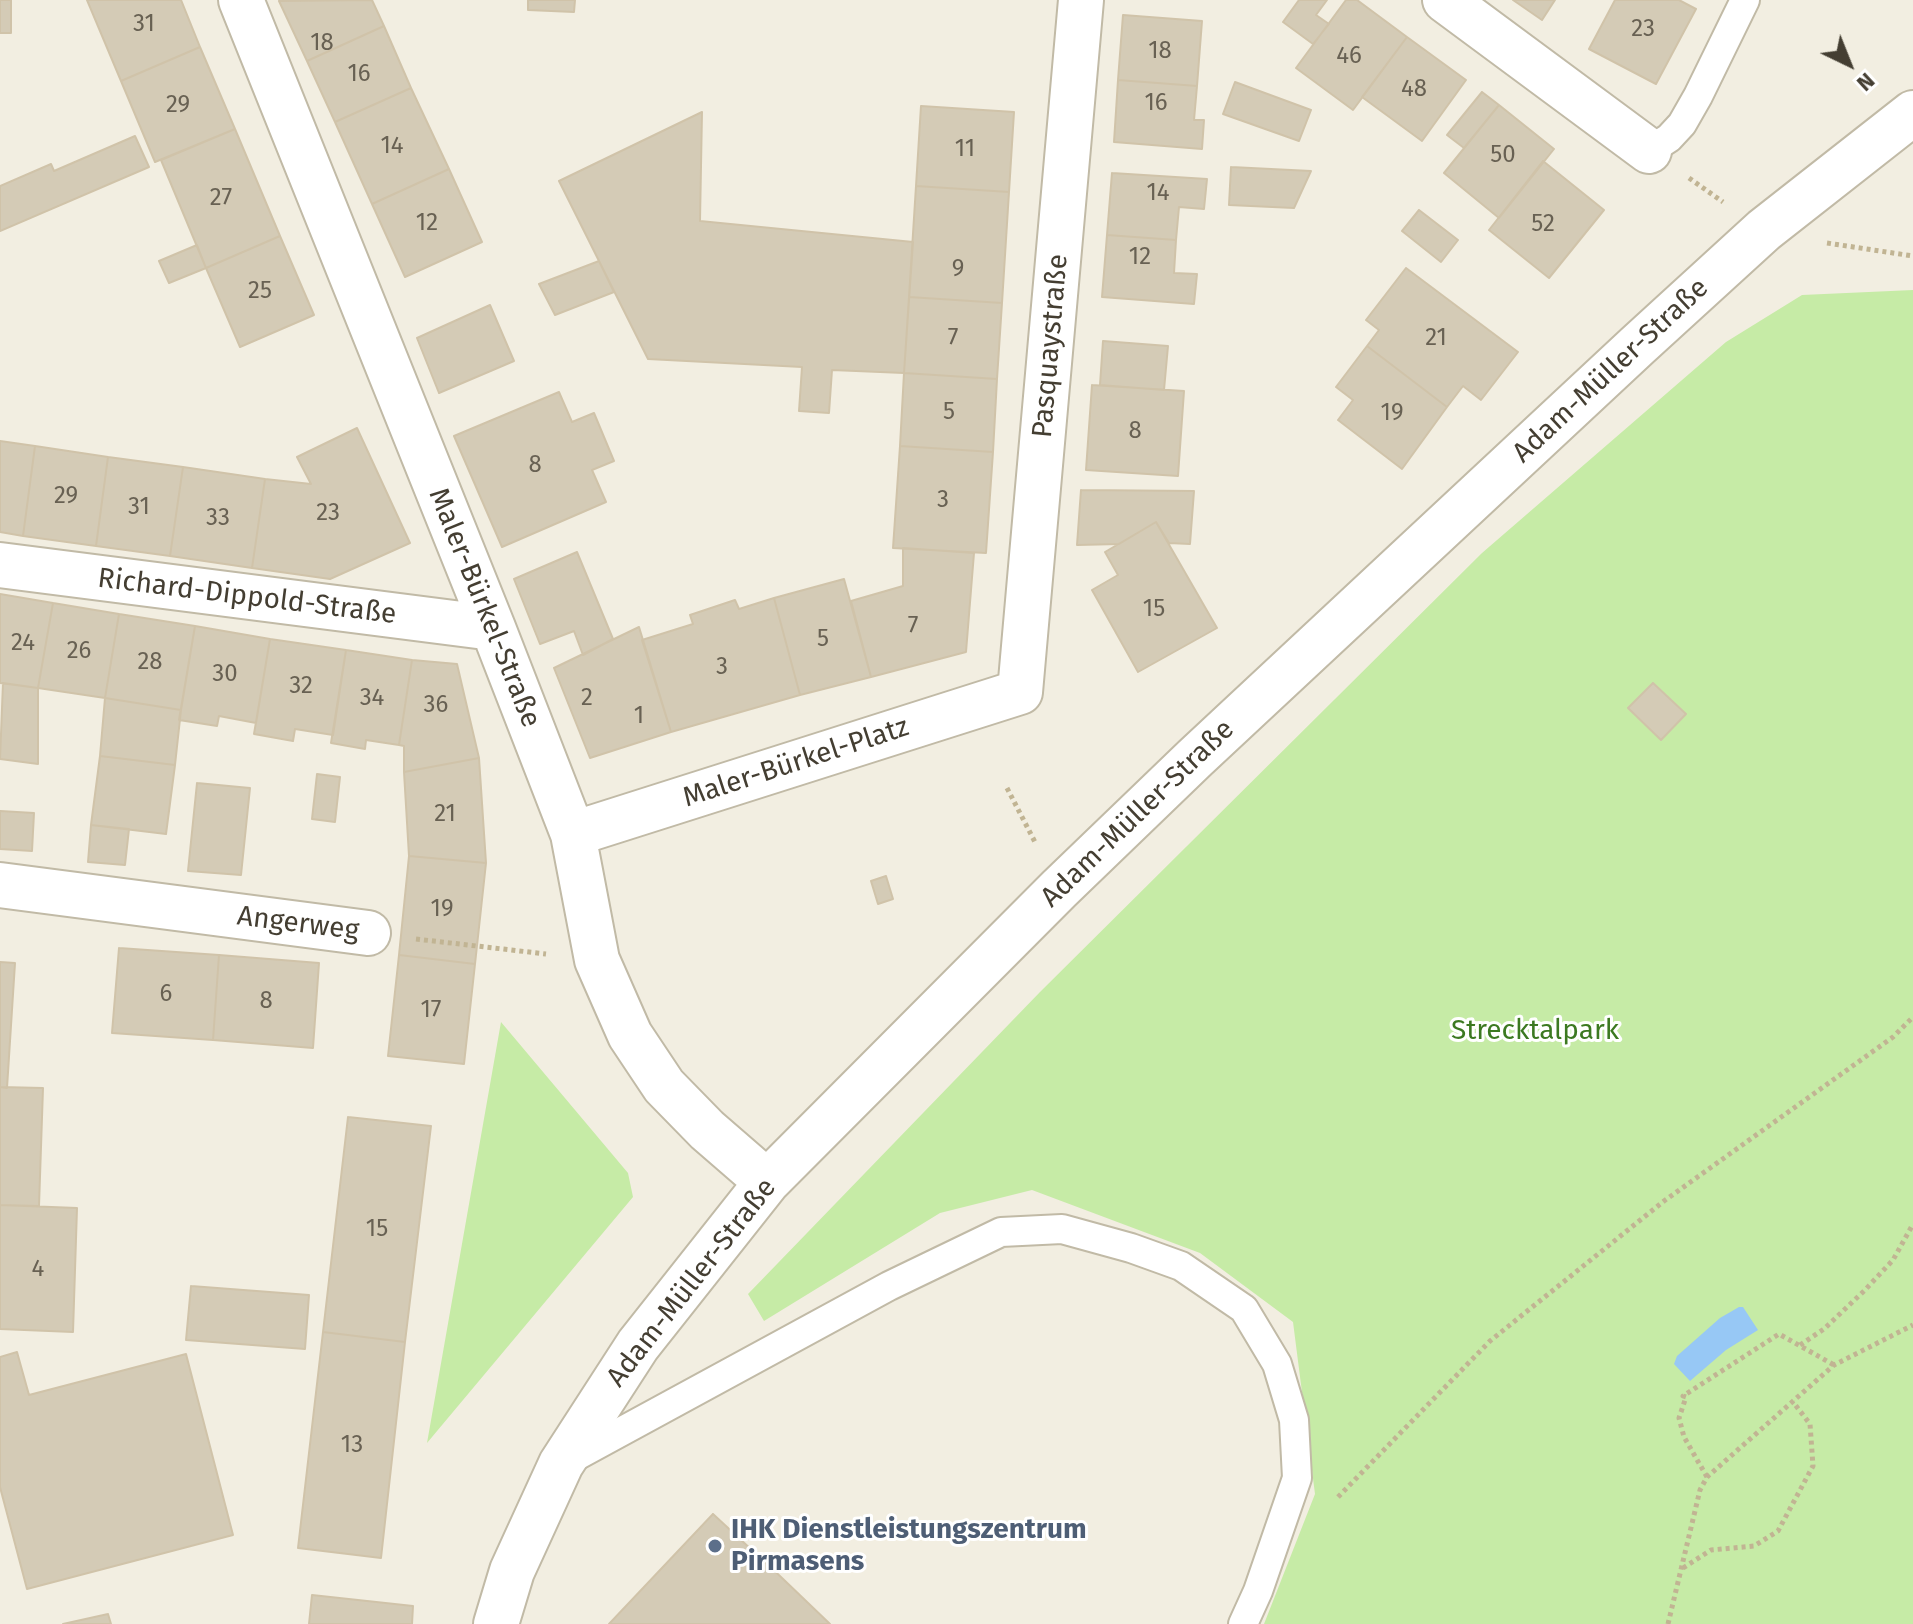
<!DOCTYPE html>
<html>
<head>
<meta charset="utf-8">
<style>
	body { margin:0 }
	#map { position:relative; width:1913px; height:1624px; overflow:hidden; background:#f2eee1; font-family:"Fira Sans",sans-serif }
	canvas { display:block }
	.north { position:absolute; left:1809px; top:24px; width:80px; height:80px; -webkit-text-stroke:6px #fff; paint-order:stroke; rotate:137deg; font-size:22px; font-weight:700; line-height:32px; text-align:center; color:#443e32 }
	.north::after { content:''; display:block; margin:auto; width:28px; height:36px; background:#443e32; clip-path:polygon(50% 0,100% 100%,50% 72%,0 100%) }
</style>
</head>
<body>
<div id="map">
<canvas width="1913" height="1624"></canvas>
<div class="north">N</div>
</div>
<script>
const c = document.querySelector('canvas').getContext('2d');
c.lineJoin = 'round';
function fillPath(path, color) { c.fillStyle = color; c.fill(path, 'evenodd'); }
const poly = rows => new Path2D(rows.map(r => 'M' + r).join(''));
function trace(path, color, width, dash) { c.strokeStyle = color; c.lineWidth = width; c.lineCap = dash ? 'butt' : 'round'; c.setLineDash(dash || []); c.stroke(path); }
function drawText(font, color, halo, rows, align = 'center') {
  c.font = font + ' "Fira Sans",sans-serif'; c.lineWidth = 6; c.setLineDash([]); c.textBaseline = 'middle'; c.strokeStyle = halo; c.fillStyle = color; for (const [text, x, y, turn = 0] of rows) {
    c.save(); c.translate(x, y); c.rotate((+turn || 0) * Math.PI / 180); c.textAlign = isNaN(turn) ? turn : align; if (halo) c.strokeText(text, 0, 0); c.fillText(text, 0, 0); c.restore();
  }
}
const green = poly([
	[1913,290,1913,1624,1264,1624,1315,1494,1293,1322,1200,1253,1032,1190,940,1213,764,1321,748,1294,1040,992,1482,553,1726,342,1802,295],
	[501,1022,628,1173,633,1197,427,1443]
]);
const water = poly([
	[1739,1307,1743,1307,1758,1330,1726,1350,1690,1381,1674,1364,1677,1356,1720,1318]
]);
const building = poly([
	[0,0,11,0,11,33,0,33,0,0],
	[87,0,181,0,200,47,121,81,87,0],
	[372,0,384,26,307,61,279,1,372,0],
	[528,0,575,0,574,12,528,10,528,0],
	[1299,0,1327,0,1316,15,1329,24,1313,44,1283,22,1299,0],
	[1346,0,1357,0,1407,37,1353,110,1296,68,1346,0],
	[1513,0,1555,0,1542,20,1513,0],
	[1615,0,1679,0,1696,9,1656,84,1589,49,1615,0],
	[1123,15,1202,21,1197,86,1118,80,1123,15],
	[384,26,411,88,335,122,307,61,384,26],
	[1407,37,1466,80,1422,141,1362,97,1407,37],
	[200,47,235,129,155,162,121,81,200,47],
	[1118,80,1197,86,1194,120,1204,120,1202,149,1114,142,1118,80],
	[1235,82,1311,110,1299,141,1223,114,1235,82],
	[411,88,449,169,372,204,335,122,411,88],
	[1482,92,1499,105,1464,148,1447,135,1482,92],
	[1499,105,1554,149,1499,218,1444,173,1499,105],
	[921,106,1014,112,1009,192,916,186,921,106],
	[702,112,700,221,913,242,904,373,832,370,829,413,799,411,802,367,648,359,559,181,702,112],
	[235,129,280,236,206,268,161,160,235,129],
	[135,136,149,167,0,231,0,186,51,164,54,171,135,136],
	[1543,161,1604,210,1549,278,1489,230,1543,161],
	[1231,167,1311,171,1294,208,1229,205,1231,167],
	[449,169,482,242,405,277,372,204,449,169],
	[1112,173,1207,179,1204,209,1179,207,1176,240,1107,235,1112,173],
	[916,186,1009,192,1002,303,909,297,916,186],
	[1419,210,1458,240,1441,262,1402,231,1419,210],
	[1107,235,1176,240,1174,273,1197,274,1194,304,1102,297,1107,235],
	[280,236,314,315,240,347,206,268,280,236],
	[197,245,206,268,169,283,159,261,197,245],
	[599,261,614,292,555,315,539,284,599,261],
	[1406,268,1518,352,1481,400,1463,386,1447,407,1367,346,1379,330,1366,320,1406,268],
	[909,297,1002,303,997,379,904,373,909,297],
	[490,305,514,361,439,393,417,338,490,305],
	[1103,341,1168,346,1164,390,1100,385,1103,341],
	[1367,346,1447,407,1402,469,1338,420,1353,400,1336,387,1367,346],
	[904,373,997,379,993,452,900,446,904,373],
	[1092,385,1184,391,1178,476,1086,470,1092,385],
	[559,392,572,422,594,413,614,461,592,470,606,502,502,547,454,436,559,392],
	[357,428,410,543,330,579,252,568,265,479,311,484,297,457,357,428],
	[0,441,35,446,23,536,0,532,0,441],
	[35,446,108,457,96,546,23,536,35,446],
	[900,446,993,452,986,553,893,548,900,446],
	[108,457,183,467,170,556,96,546,108,457],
	[183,467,265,479,252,568,170,556,183,467],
	[1081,490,1194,491,1190,544,1169,543,1156,522,1119,544,1077,545,1081,490],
	[1156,522,1217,628,1138,672,1092,590,1118,575,1105,552,1156,522],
	[903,548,974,553,966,652,871,677,851,601,903,586,903,548],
	[577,552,613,639,583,655,574,631,540,644,514,579,577,552],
	[844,579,871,677,800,695,774,598,844,579],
	[0,594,53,603,38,688,0,683,0,594],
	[774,598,800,695,671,732,642,640,693,624,690,615,735,600,739,609,774,598],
	[53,603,119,614,105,698,38,688,53,603],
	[119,614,195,626,181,710,105,698,119,614],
	[195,626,270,639,256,723,219,716,217,726,179,720,195,626],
	[639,627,671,732,590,758,554,668,639,627],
	[270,639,346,650,333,735,295,729,293,741,254,734,270,639],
	[346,650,412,660,399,745,366,740,365,749,331,743,346,650],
	[412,660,457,664,479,758,404,772,404,746,399,745,412,660],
	[3,683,38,688,38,764,0,759,3,683],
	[1653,683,1686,714,1661,740,1628,708,1653,683],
	[105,698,181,710,175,765,100,756,105,698],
	[100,756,175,765,166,834,91,825,100,756],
	[479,758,486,863,409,856,404,772,479,758],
	[317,774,340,777,335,822,312,819,317,774],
	[197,783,250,788,241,875,188,871,197,783],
	[0,811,34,813,32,851,0,849,0,811],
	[91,825,129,829,125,865,88,862,91,825],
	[409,856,486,863,475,964,399,955,409,856],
	[886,876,893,899,878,904,871,881,886,876],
	[119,948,219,955,213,1040,112,1033,119,948],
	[219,955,319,963,313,1048,213,1040,219,955],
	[399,955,475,964,464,1064,388,1056,399,955],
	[0,962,15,963,7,1088,0,1087,0,962],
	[0,1087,43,1088,39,1206,0,1205,0,1087],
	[348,1117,431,1126,405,1342,323,1332,348,1117],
	[0,1205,77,1208,73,1332,0,1329,0,1205],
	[191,1286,309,1295,305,1349,186,1340,191,1286],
	[323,1332,405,1342,381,1558,298,1548,323,1332],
	[17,1352,29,1395,186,1354,233,1535,27,1589,0,1487,0,1357,17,1352],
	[713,1514,781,1577,830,1624,609,1624,713,1514],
	[312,1595,413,1606,412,1624,309,1624,312,1595],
	[108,1614,111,1624,63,1624,108,1614]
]);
const path = poly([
	[1689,178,1723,202],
	[1827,243,1913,256],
	[1007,788,1036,844],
	[416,939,546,954],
	[1800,1345,1824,1329,1864,1291,1893,1260,1913,1224],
	[1707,1477,1684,1437,1679,1418,1686,1397,1683,1396,1779,1334,1834,1365],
	[1338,1497,1490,1341,1664,1201,1893,1037,1913,1017],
	[1683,1568,1711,1550,1754,1546,1778,1531,1813,1466,1810,1424,1793,1402],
	[1668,1624,1700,1490,1707,1477,1834,1365,1913,1325]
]);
const lane = poly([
	[1649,151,1669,138,1682,124,1698,96,1745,0],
	[569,1460,889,1286,1001,1232,1062,1229,1131,1248,1181,1266,1244,1309,1277,1364,1294,1420,1297,1478,1258,1591,1243,1624]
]);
const street = poly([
	[241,0,493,628,573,834,597,960,630,1035,664,1086,707,1130,767,1182],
	[1445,0,1649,151],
	[0,565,493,628],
	[573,834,1020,692,1081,0],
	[0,885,368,933],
	[496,1624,512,1571,561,1464,638,1345,767,1182,1059,889,1195,758,1637,346,1764,230,1913,113]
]);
const markers = [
	[715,1546,8,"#5c6f8a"]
];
const numberNames = [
	["31",144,24],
	["23",1643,29],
	["18",322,43],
	["18",1160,51],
	["46",1349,56],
	["16",359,74],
	["48",1414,89],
	["16",1156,103],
	["29",178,105],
	["14",392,146],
	["11",965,149],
	["50",1503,155],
	["14",1158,193],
	["27",221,198],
	["12",427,223],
	["52",1543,224],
	["12",1140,257],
	["9",958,269],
	["25",260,291],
	["7",953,338],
	["21",1436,338],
	["5",949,412],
	["19",1392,413],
	["8",1135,431],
	["8",535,465],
	["29",66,496],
	["3",943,500],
	["31",139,507],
	["23",328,513],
	["33",218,518],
	["15",1154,609],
	["7",913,626],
	["5",823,639],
	["24",23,643],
	["26",79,651],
	["28",150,662],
	["3",722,667],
	["30",225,674],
	["32",301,686],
	["34",372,698],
	["2",587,698],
	["36",436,705],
	["1",639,716],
	["21",445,814],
	["19",442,909],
	["6",166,994],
	["8",266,1001],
	["17",431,1010],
	["15",377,1229],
	["4",38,1269],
	["13",352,1445]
];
const streetNames = [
	["Pasquaystraße",1051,346,-85],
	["Adam-Müller-Straße",1611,371,-43],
	["Richard-Dippold-Straße",247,597,7],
	["Maler-Bürkel-Straße",484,608,68],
	["Maler-Bürkel-Platz",796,763,-18],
	["Adam-Müller-Straße",1138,814,-44],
	["Angerweg",298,924,7],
	["Adam-Müller-Straße",692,1283,-52]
];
const parkNames = [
	["Strecktalpark",1535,1031]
];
const serviceNames = [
	["IHK Dienstleistungszentrum",731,1530],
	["Pirmasens",731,1562]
];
fillPath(green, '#c6eba6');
fillPath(water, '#97c8f5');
fillPath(building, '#d4cbb6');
trace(building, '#d0c3a9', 2);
trace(lane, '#c1baa6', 32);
trace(street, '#c1baa6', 48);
trace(path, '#c1b493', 5, [4, 4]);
trace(lane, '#fff', 28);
trace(street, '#fff', 44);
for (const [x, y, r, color] of markers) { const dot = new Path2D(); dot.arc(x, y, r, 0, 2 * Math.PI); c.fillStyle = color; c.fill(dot); trace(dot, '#fff', 3); }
drawText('24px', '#686153', null, numberNames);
drawText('28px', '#443e32', '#fff', streetNames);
drawText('28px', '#3c7921', '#fff', parkNames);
drawText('bold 28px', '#4e5e75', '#fff', serviceNames, 'left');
</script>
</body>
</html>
